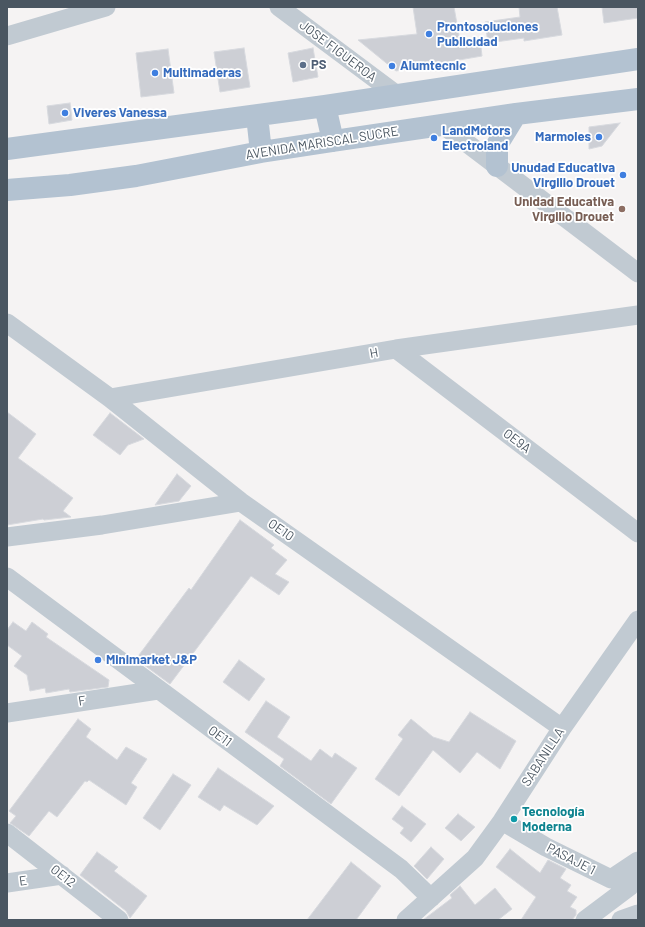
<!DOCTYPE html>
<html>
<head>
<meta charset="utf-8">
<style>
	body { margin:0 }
	#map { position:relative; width:645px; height:927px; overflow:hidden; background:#f5f3f3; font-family:Barlow,sans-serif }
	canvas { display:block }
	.frame { position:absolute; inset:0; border:8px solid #4a5661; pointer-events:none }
</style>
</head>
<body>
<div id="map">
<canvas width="645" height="927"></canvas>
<div class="frame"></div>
</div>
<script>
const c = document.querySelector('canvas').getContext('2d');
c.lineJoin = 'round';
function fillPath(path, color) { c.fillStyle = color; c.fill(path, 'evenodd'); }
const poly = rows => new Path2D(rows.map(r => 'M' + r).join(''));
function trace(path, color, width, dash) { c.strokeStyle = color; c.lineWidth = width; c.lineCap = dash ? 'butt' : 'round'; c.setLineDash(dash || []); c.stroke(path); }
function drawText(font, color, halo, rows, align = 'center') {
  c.font = font + ' Barlow,sans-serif'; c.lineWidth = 3.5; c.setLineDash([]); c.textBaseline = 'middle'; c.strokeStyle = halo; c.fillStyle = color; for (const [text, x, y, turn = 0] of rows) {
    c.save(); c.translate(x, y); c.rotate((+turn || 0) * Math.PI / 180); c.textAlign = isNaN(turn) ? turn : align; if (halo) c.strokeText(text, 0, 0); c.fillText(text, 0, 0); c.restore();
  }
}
const building = poly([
	[413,7,454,7,460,41,480,38,482,56,396,71,358,40,417,34,413,7],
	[519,7,557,7,562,35,524,41,524,38,488,43,485,22,520,17,519,7],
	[602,7,638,7,638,18,604,23,602,7],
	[244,48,250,87,220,92,214,52,244,48],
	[313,48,318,77,293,82,288,53,313,48],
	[168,49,174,93,141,97,136,53,168,49],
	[70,103,72,120,49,124,47,106,70,103],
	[620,123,602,146,589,149,589,127,620,123],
	[7,412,36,434,18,458,73,498,63,511,71,517,44,520,43,519,7,525,7,412],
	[110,413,144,439,128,445,120,455,93,435,110,413],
	[177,474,191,486,179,501,155,505,177,474],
	[240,520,274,545,271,548,287,560,275,574,289,582,279,595,251,576,170,684,136,659,189,588,191,590,240,520],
	[13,622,26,631,32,622,48,634,46,637,109,680,108,687,70,692,69,689,46,693,45,688,30,691,27,675,14,666,22,656,7,645,7,630,13,622],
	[239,660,265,679,249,701,223,682,239,660],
	[266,701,290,717,277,737,311,761,320,749,332,758,335,753,357,768,331,804,280,766,284,759,245,732,266,701],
	[470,712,516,741,500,769,477,752,460,773,433,750,399,796,375,779,403,739,398,735,411,719,433,737,449,742,470,712],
	[78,719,91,729,86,737,117,760,126,747,147,759,131,783,137,787,126,805,89,780,87,782,85,781,57,817,49,811,29,836,10,823,16,816,9,811,78,719],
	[218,768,274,806,257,825,224,805,220,811,198,797,218,768],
	[173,774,191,785,160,830,143,818,173,774],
	[402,806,426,824,411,842,400,833,404,828,392,819,402,806],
	[458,814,475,827,461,841,445,828,458,814],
	[431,847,444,859,427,879,414,866,431,847],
	[510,849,540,873,548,860,566,869,560,878,571,885,567,891,577,897,570,907,576,910,576,915,572,920,521,920,536,897,496,867,510,849],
	[97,852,118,867,114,871,147,896,130,918,126,911,80,875,97,852],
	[351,862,381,886,356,920,307,920,351,862],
	[460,886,475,905,495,888,512,909,498,920,423,920,452,898,450,895,460,886]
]);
const minor = poly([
	[279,7,397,95],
	[7,36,106,7],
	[443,125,638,273],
	[7,323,110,398,241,502,562,728],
	[396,349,638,533],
	[110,398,396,349,638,315],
	[7,537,102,525,241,502],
	[7,577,401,869,431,898],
	[7,713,158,690],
	[502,821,546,847,611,879,638,861],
	[7,833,119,920],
	[7,883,62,875],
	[406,920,475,858,502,821,562,728,638,620],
	[585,920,629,887,638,874],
	[621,920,638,914]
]);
const major = poly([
	[325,106,333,141],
	[257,116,261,152],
	[7,149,325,106,638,59],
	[497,166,497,145,516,114],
	[7,190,70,185,136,176,261,152,333,141,516,114,638,99]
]);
const markers = [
	[429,34,4,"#3f7fe0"],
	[303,65,4,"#5c6f8a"],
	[392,66,4,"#3f7fe0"],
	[155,73,4,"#3f7fe0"],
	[65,113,4,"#3f7fe0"],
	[599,137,4,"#3f7fe0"],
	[434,138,4,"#3f7fe0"],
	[623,175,4,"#3f7fe0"],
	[622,209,4,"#8d6e63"],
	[98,660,4,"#3f7fe0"],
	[514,819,4,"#0f9aa8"]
];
const shopNames = [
	["Prontosoluciones",437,27],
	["Publicidad",437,42],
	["Alumtecnic",400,66],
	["Multimaderas",163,73],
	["Viveres Vanessa",73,113],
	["LandMotors",442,131],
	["Electroland",442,146],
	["Marmoles",591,137,"right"],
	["Unudad Educativa",615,168,"right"],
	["Virgilio Drouet",615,183,"right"],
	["Minimarket J&P",106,660]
];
const streetNames = [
	["JOSE FIGUEROA",338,51,37],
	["AVENIDA MARISCAL SUCRE",322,143,-9],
	["H",374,353,-10],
	["OE9A",517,441,37],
	["OE10",281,530,35],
	["F",82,701,-9],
	["OE11",220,736,36],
	["SABANILLA",543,757,-57],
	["PASAJE 1",571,859,27],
	["OE12",63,876,38],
	["E",23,881,-8]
];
const serviceNames = [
	["PS",311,65]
];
const educationNames = [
	["Unidad Educativa",614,202],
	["Virgilio Drouet",614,217]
];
const cultureNames = [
	["Tecnología",522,812],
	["Moderna",522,827]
];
fillPath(building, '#cdcfd5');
trace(building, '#d7d9de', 1);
trace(minor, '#c1cad2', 19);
trace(major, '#b3c2d1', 22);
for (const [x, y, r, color] of markers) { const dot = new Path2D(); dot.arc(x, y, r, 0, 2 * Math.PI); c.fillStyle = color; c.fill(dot); trace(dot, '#fff', 1.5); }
drawText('bold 13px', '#366cbe', '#fff', shopNames, 'left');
drawText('13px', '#4a5661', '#fff', streetNames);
drawText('bold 13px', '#4e5e75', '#fff', serviceNames, 'left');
drawText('bold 13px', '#785e54', '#fff', educationNames, 'right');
drawText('bold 13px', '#0d838f', '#fff', cultureNames, 'left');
</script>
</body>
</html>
